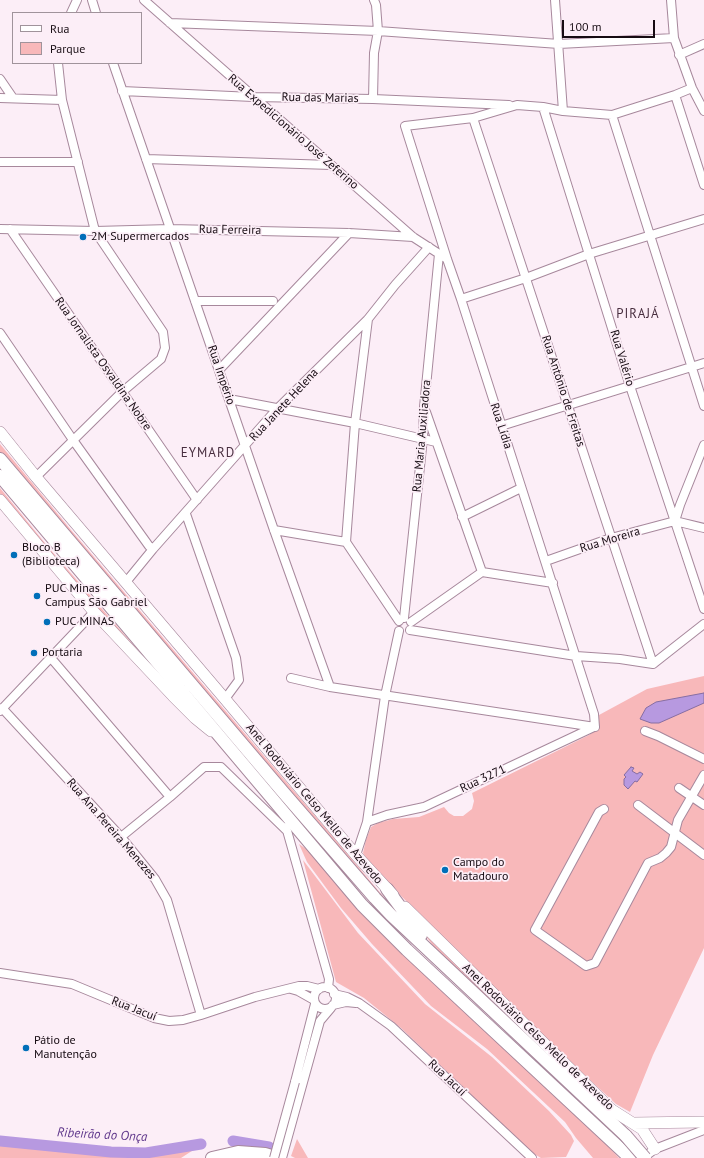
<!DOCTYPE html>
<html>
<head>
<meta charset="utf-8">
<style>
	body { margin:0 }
	#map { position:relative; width:704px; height:1158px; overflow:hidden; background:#fceef7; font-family:"PT Sans",sans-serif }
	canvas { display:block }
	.legend { position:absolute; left:12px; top:12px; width:130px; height:52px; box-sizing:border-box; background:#fceef7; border:1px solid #a0939b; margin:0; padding:5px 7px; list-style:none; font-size:12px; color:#160b12 }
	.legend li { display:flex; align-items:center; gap:8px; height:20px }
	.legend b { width:20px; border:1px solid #a0939b }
	.scale { position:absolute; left:562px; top:20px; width:93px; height:18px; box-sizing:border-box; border:2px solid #160b12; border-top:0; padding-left:5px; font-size:12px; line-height:14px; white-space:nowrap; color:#160b12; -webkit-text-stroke:3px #fceef7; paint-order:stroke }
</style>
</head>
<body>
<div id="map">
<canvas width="704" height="1158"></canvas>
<ul class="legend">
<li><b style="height:5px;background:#fff"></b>Rua</li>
<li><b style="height:11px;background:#f8b8ba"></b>Parque</li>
</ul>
<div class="scale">100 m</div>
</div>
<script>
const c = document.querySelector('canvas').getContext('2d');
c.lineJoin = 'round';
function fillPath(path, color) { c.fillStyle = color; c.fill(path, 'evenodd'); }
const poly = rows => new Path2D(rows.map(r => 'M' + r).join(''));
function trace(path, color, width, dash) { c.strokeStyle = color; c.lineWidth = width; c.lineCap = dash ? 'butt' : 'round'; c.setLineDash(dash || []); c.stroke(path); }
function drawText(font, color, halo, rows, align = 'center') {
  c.font = font + ' "PT Sans",sans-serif'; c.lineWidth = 3.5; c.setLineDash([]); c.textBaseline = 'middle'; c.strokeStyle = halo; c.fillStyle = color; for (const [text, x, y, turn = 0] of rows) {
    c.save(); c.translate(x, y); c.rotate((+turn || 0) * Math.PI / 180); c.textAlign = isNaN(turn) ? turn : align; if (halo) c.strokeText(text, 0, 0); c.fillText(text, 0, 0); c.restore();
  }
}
const green = poly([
	[0,444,71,530,334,838,388,902,394,915,0,453],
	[0,488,49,548,163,679,79,589,0,494],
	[704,676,704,948,653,1055,630,1112,616,1104,565,1057,446,942,370,864,363,853,366,840,371,827,378,823,393,819,419,817,444,807,449,813,454,816,463,816,472,809,474,801,472,793,589,735,598,728,599,715,647,689],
	[299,844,312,853,606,1144,619,1158,593,1158,576,1138,565,1122,487,1049,431,1006,372,944,341,908,307,862],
	[303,860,358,933,425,1004,492,1057,549,1111,571,1135,574,1141,566,1157,541,1158,531,1152,401,1028,364,998,336,982],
	[422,931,521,1026,607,1116,445,962],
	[297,1139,308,1158,295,1158,291,1156],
	[0,1143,94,1152,144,1155,198,1147,181,1158,0,1158]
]);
const water = poly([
	[704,693,704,703,659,723,651,723,640,719,646,708,656,702,704,693],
	[631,767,634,768,632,771,637,774,640,772,643,774,637,782,635,781,628,789,624,785,624,779,626,777,624,775,631,767]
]);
const river = poly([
	[0,1141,111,1152,146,1153,201,1144],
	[233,1141,269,1147]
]);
const minor = poly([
	[92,0,96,13],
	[144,0,413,237,447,259],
	[555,0,563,111],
	[671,0,674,38,692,88,704,111],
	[71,13,77,0],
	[170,23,378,31,559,44,674,38],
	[679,55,704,44],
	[113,63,274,530,330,687],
	[0,79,13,98],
	[122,91,253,97,373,99,509,105],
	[675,95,704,185],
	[0,98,62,100],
	[373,99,374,53,378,31,376,5,374,0],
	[543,107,630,386,704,609],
	[612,115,704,406],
	[473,118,653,664],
	[146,159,331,165],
	[0,162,78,162],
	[0,229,95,231,170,229,349,233,413,237],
	[10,229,197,500],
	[461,299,526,278,589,254,704,219],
	[195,301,273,301],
	[0,333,73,440,149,546,153,549],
	[219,370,349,233],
	[229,399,355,423,436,442],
	[426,412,482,572],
	[501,426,704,363],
	[36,477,122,392,161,359,165,348,163,332,95,231,62,100,58,63],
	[186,514,236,658,239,680,225,699],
	[462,517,521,488],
	[675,521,680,505,704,445],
	[274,530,346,542,399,621],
	[346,542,355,423,368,319],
	[546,561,611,538,675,521,704,528],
	[126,582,153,549,277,409,368,319,395,285,429,247],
	[404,618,423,438,424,407,439,254],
	[411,622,482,572,553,583],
	[410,630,576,656,620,659,653,664,704,624],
	[51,658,170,797],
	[291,678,330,687,595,727],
	[2,708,121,837,155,879,167,900,201,1015],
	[0,711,94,612],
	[595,727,594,714,461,299,447,259,405,126,473,118,517,105,543,107,563,111,612,115,675,95,692,88],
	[645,731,658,736,704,759],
	[679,788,704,805],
	[638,805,704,855],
	[604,809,599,812,535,930,586,966,595,963,648,863,660,858,666,853,671,847,678,820,704,775],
	[367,822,387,815,424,807,594,727],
	[286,827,329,979,328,988],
	[121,837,170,797,204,767,221,767,287,831],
	[356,855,367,822,385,696,399,631],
	[0,973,72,984,154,1018,169,1021,183,1020,201,1015,255,997,299,986,307,986,319,989],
	'314 998a11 11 0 1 1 22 0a11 11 0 1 1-22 0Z',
	[291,989,298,991,314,1000],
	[334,994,347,997,359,1003,391,1026,532,1158],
	[333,1005,346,1002,356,1003],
	[295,1082,315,1004],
	[282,1158,320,1021,331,1008],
	[643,1158,655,1149,704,1130]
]);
const major = poly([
	[0,432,36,477,225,699,356,855,393,895],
	[0,500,94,612,173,696,195,718,211,731],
	[405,907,612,1110,642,1129,655,1149],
	[633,1123,704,1122]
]);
const highway = poly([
	[0,459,283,792,375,898,391,915,626,1136],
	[0,476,362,905,407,950,630,1158],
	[387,889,421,935],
	[212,1158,238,1152,265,1154,278,1158]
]);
const minorBridge = poly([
	[274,1158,295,1082]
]);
const highwayBridge = poly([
	[626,1136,645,1158]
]);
const markers = [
	[83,237,4,"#006fb9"],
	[14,555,4,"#006fb9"],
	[37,596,4,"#006fb9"],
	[47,622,4,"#006fb9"],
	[34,653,4,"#006fb9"],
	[445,870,4,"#006fb9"],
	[26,1048,4,"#006fb9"]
];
const streetNames = [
	["Rua das Marias",320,98,1],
	["Rua Expedicionário José Zeferino",293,132,41],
	["Rua Ferreira",230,230,1],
	["Rua Valério",622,358,73],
	["Rua Jornalista Osvaldina Nobre",103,364,55],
	["Rua Império",221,375,71],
	["Rua Antônio de Freitas",563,391,72],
	["Rua Janete Helena",284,405,-47],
	["Rua Lídia",501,426,72],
	["Rua Maria Auxiliadora",422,436,-85],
	["Rua Moreira",610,540,-17],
	["Rua 3271",483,779,-25],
	["Anel Rodoviário Celso Mello de Azevedo",314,804,50],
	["Rua Ana Pereira Menezes",111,829,49],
	["Rua Jacuí",134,1009,21],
	["Anel Rodoviário Celso Mello de Azevedo",538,1037,44],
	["Rua Jacuí",447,1078,43]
];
const poiNames = [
	["2M Supermercados",91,237],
	["Bloco B",22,548],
	["(Biblioteca)",22,562],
	["PUC Minas -",45,589],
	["Campus São Gabriel",45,603],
	["PUC MINAS",55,622],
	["Portaria",42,653],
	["Campo do",453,863],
	["Matadouro",453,877],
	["Pátio de",34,1041],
	["Manutenção",34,1055]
];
const neighbourhoodNames = [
	["PIRAJÁ",638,314],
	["EYMARD",208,453]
];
const waterNames = [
	["Ribeirão do Onça",102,1135,3]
];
fillPath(green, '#f8b8ba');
fillPath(water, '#b799e0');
trace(water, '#876ea2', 1);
trace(river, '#b799e0', 11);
trace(minor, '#a7889c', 10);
trace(major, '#a7889c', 12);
trace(highway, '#a7889c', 14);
trace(minor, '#fff', 8);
trace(major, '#fff', 11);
trace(highway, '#fff', 12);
trace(minorBridge, '#a7889c', 10, []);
trace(highwayBridge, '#a7889c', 14, []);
trace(minorBridge, '#fff', 8);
trace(highwayBridge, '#fff', 12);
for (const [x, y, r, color] of markers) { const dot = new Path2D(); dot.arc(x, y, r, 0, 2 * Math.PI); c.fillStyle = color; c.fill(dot); trace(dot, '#fceef7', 1.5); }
drawText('12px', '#160b12', '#fceef7', streetNames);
drawText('12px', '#160b12', '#fceef7', poiNames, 'left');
c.letterSpacing = '1px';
drawText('13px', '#482e3f', '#fceef7', neighbourhoodNames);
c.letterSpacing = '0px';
drawText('italic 13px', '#60388c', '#fceef7', waterNames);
</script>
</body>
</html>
